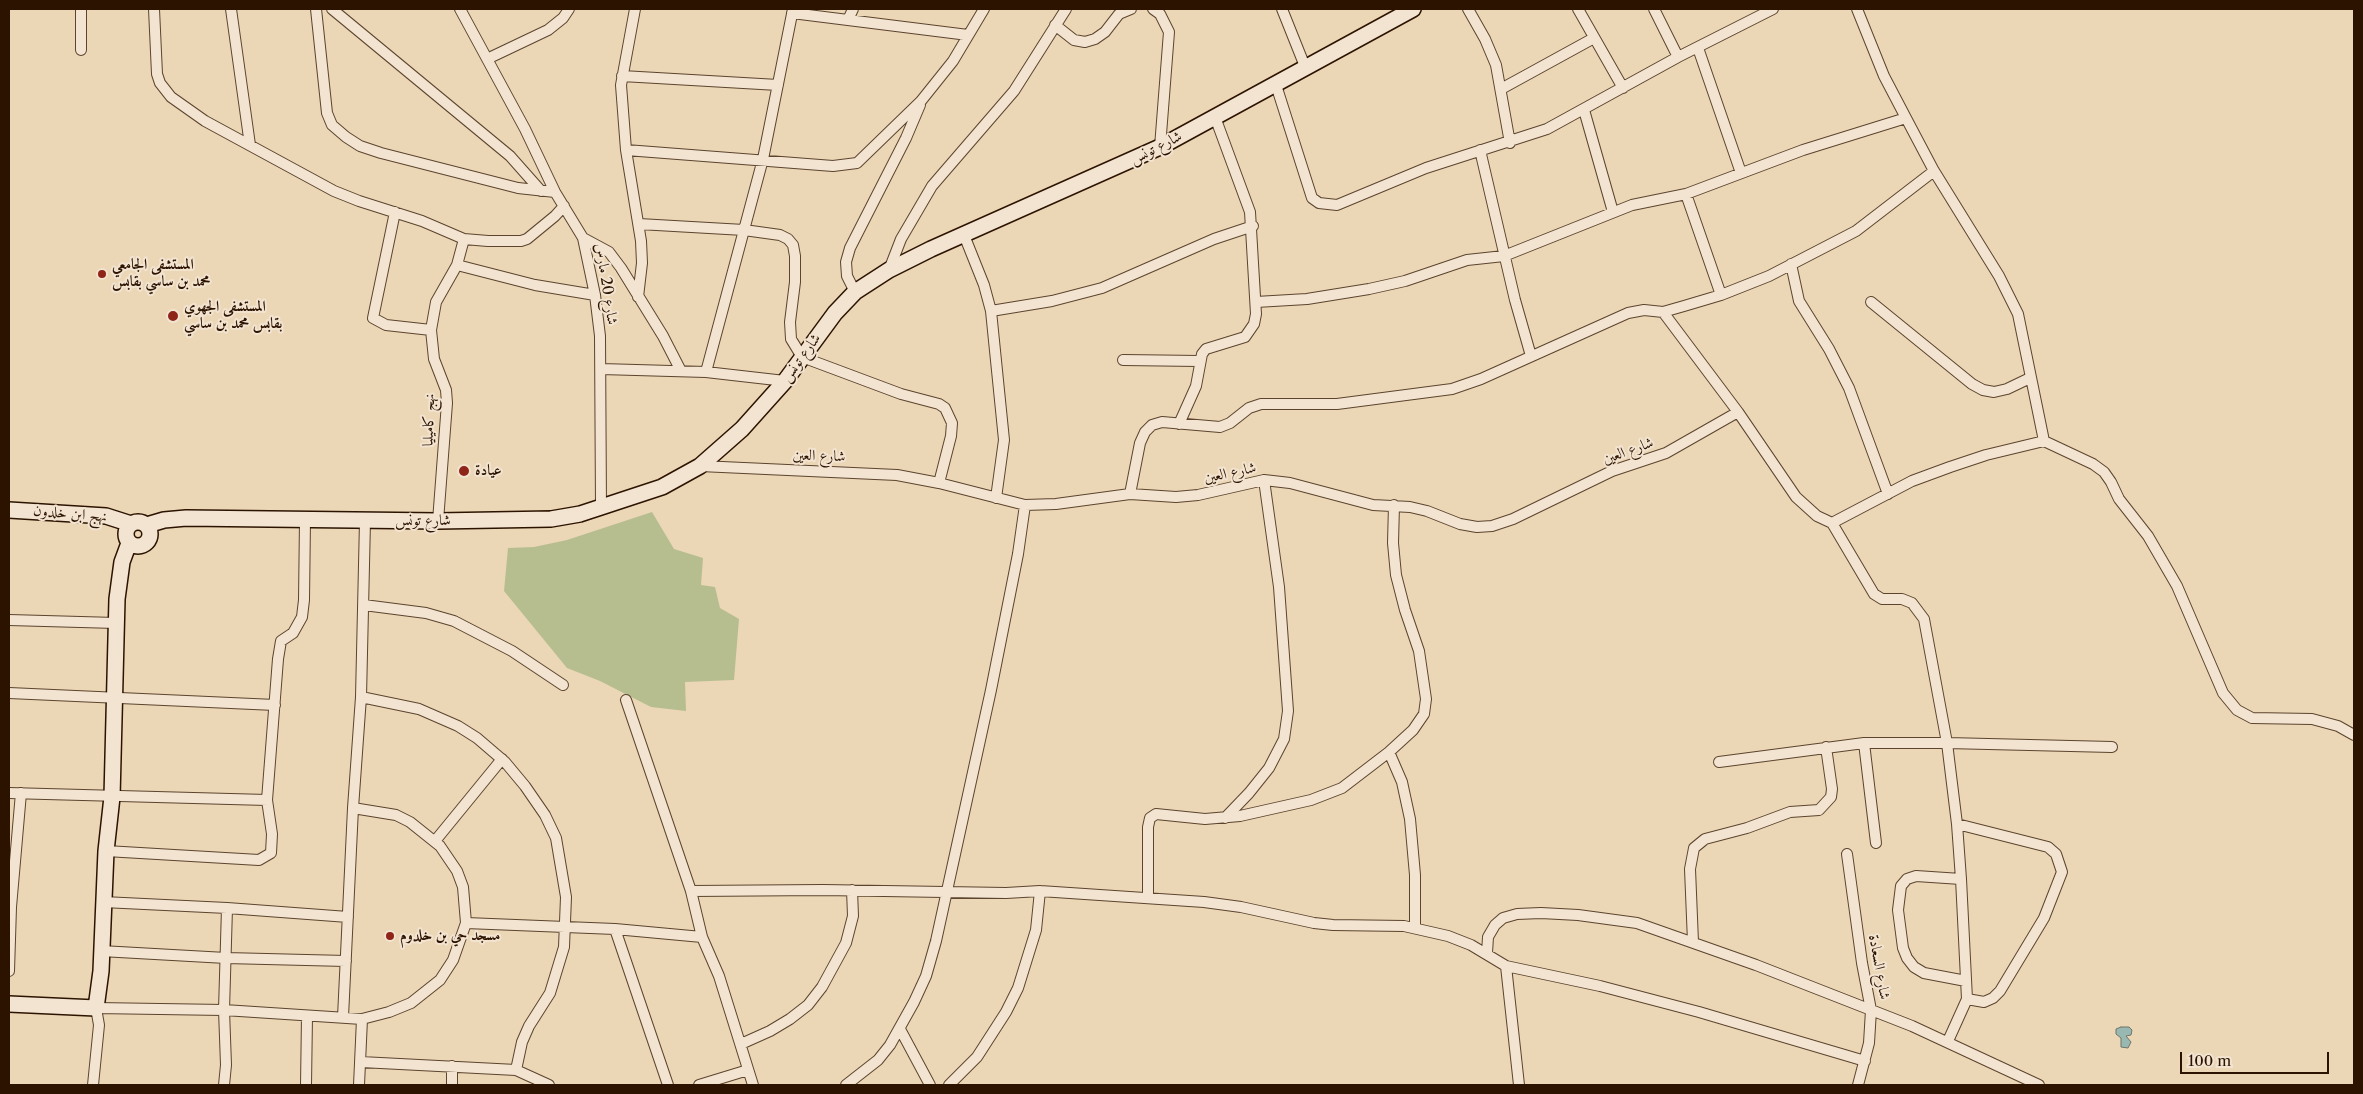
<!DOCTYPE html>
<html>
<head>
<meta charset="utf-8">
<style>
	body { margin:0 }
	#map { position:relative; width:2363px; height:1094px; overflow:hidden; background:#ebd6b6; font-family:"Libre Caslon Text",serif }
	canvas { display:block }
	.frame { position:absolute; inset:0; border:10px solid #2c1300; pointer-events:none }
	.scale { position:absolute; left:2180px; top:1052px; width:149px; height:22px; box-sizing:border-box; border:2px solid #2c1300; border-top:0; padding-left:6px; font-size:15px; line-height:18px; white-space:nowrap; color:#2c1300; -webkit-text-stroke:4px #f2e4d0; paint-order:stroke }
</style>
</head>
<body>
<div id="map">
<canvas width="2363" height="1094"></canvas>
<div class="frame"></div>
<div class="scale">100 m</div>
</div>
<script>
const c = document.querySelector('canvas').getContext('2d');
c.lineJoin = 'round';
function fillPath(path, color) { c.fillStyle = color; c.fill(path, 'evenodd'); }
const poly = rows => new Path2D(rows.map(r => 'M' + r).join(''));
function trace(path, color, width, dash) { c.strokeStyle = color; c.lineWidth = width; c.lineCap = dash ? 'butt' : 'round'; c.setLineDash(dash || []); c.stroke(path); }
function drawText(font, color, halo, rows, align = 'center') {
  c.font = font + ' "Libre Caslon Text",Amiri,serif'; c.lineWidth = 4; c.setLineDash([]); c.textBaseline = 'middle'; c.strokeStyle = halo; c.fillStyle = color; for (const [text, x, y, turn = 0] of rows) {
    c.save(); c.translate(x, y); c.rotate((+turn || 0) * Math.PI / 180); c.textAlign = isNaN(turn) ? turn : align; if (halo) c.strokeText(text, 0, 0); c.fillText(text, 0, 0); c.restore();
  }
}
const green = poly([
	[652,512,674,549,703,558,701,585,715,587,720,608,739,619,734,680,685,682,686,711,651,707,600,681,567,668,504,591,508,548,534,547,567,540]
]);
const water = poly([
	[2121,1027,2129,1027,2132,1030,2131,1035,2126,1036,2131,1042,2128,1048,2121,1047,2121,1038,2116,1034,2116,1029,2121,1027]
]);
const street = poly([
	[154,9,157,74,160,83,171,97,205,121,334,191,359,201,422,221,464,239,488,241,521,241,527,239,555,216,564,206],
	[231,9,250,145],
	[316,9,327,113,332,125,346,137,360,146,381,153,518,188,555,192],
	[332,9,510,156,541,191],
	[460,9,525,129,555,192,583,238,595,295,600,336,601,507],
	[635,9,621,85,626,150,641,241,642,263,638,297],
	[1153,9,1160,14,1169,32,1160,147],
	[1282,9,1306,69],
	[1468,9,1485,39,1496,65,1510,143],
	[1578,9,1623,88],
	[1654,9,1678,57],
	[1857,9,1884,76,1906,118,1934,171,1999,276,2018,314,2044,441,2093,464,2104,472,2111,482,2119,499,2148,536,2177,586,2223,693,2237,710,2252,718,2312,719,2338,726,2354,735],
	[792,13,968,35],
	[848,20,853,9],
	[1055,25,1074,40,1085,42,1095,39,1105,32,1119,14,1131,9],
	[1698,48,1741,173],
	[81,50,81,9],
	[487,59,548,30,563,18,569,9],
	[622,76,778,85],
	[1276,85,1312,198,1319,203,1337,205,1426,168,1547,129,1678,57,1773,9],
	[1501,89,1594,38],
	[1584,110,1613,212],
	[626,150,833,166,857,163,921,101,953,61,984,9],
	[1480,150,1515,300,1531,356],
	[1686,194,1721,295],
	[395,212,373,318,386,325,431,330],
	[639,224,744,230,780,235,788,239,793,245,795,256,795,282,790,322,791,339,802,357,901,394,939,404,945,408,952,423,951,436,939,483],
	[964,235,984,285,991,311,1004,440,996,498],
	[583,238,609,252,621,268,663,336,681,371],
	[1791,264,1799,301,1829,349,1849,388,1888,494],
	[457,265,535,285,595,295],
	[889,270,901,239,932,186,1014,91,1066,9],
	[855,292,847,276,846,262,850,248,906,138,920,105],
	[1256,302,1307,299,1369,289,1405,281,1467,260,1504,256,1632,205,1686,194,1803,150,1906,118],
	[1871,302,1972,384,1983,390,1994,392,2007,389,2030,378],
	[991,311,1052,301,1102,288,1214,239,1253,226],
	[1663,312,1738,412,1796,497,1817,516,1832,523,1874,594,1882,599,1902,599,1912,603,1924,619,1947,743,1957,824,1961,879,1967,999,1948,1041],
	[1123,360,1199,361],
	[601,369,706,372,763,159,793,9],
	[706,372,785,381],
	[1179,424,1196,386,1202,354,1206,349,1245,337,1254,324,1256,314,1250,212,1215,117],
	[700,466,897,475,939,483,1025,505,1056,504,1130,494,1176,497,1198,495,1264,480,1290,483,1373,505,1410,507,1427,511,1460,524,1477,527,1492,526,1513,519,1612,471,1666,453,1738,412],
	[1130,494,1140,443,1145,432,1152,425,1162,422,1220,427,1230,423,1249,408,1261,404,1337,404,1452,389,1481,379,1628,313,1644,310,1663,312,1684,306,1721,295,1769,276,1856,231,1934,171],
	[438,521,447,403,446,390,434,359,431,330,436,302,457,265,464,239],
	[1832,523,1912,481,1950,467,1986,455,2044,441],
	[364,605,426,613,454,621,512,651,563,685],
	[9,620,116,623],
	[9,693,275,705],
	[361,697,419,709,458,726,477,738,505,762,525,786,545,815,556,838,566,897,564,947,550,993,529,1026,522,1042,516,1070],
	[626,700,691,891,702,937,719,976,753,1085],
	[1864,743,1876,843],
	[1389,752,1402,782,1410,819,1415,875,1415,928],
	[1719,762,1864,743,1947,743,2112,747],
	[9,793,267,800],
	[1225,818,1249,793,1269,768,1284,739,1288,711,1279,587,1264,480],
	[1957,824,2048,847,2056,854,2062,872,2044,918,2000,991,1993,998,1984,1002,1967,999],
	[435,841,502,759],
	[106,851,259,860,271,853,272,834,267,800,278,659,281,641,293,633,302,617,304,600,305,520],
	[1847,854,1862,963,1871,1010,1869,1043,1858,1085],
	[1961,879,1916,876,1907,879,1901,886,1898,910,1903,948,1907,958,1914,967,1924,973,1966,981],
	[691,891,823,890,1006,893,1040,891,1204,902,1241,907,1314,923,1333,925,1404,926,1448,936,1471,945,1506,966,1600,986,1699,1012,1865,1061],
	[1148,897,1148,827,1150,818,1156,814,1205,819,1240,816,1311,800,1342,788,1389,752,1413,730,1424,714,1426,699,1419,651,1405,610,1396,575,1393,543,1394,505],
	[103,902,227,908,348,917],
	[466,923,615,929,702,937],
	[615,929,668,1085],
	[1693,942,1690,869,1694,848,1705,839,1747,828,1790,812,1819,810,1831,797,1832,789,1826,747],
	[101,951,226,958,346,961],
	[1487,953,1488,937,1495,925,1503,918,1517,914,1541,913,1578,915,1637,923,1756,965,1912,1026,2039,1085],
	[1506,966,1519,1085],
	[9,971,11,907,21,793],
	[343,1017,353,808,361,697,365,521],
	[900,1029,930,1085],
	[741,1044,770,1031,790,1019,808,1005,822,987,846,943,853,916,852,890],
	[361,1062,516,1070,549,1085],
	[93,1085,99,1025,96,1008,224,1010,362,1019,389,1012,411,1003,440,980,453,960,466,923,463,887,457,871,440,846,410,822,396,815,353,808],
	[224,1085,226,1065,224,1010,227,908],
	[306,1085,307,1016],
	[359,1085,362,1019],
	[452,1085,452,1066],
	[699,1085,748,1070],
	[846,1085,878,1060,890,1045,914,1002,926,976,936,941,991,690,1018,554,1025,505],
	[949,1085,977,1057,1006,1012,1018,988,1036,930,1040,891]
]);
const secondary = poly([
	[9,510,106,516,131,524],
	'126 534a12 12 0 1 1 24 0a12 12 0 1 1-24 0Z',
	[147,525,164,520,186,518,438,521,551,519,580,514,662,487,700,466,742,429,785,381,835,313,855,292,889,270,931,249,1160,147,1413,9],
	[9,1004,96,1008,101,971,106,851,112,797,117,599,122,562,129,543]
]);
const markers = [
	[102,274,5,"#8f2418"],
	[173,316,6,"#8f2418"],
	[464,471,6,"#8f2418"],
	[390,936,5,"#8f2418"]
];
const streetNames = [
	["شارع تونس",1156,148,-27],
	["شارع 20 مارس",606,284,81],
	["شارع تونس",801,358,-54],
	["نهج كاميليا",429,420,-88],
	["شارع العين",1628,451,-20],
	["شارع العين",819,456,2],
	["شارع العين",1230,473,-12],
	["نهج ابن خلدون",70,514,5],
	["شارع تونس",423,521],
	["شارع السعادة",1879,967,80]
];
const poiNames = [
	["المستشفى الجامعي",112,265],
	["محمد بن ساسي بقابس",112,282],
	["المستشفى الجهوي",184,307],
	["بقابس محمد بن ساسي",184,324],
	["عيادة",475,471],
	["مسجد حي بن خلدوم",400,936]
];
fillPath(green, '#b6be8f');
fillPath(water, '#99b8b2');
trace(water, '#6d766b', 1);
trace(street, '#5c442e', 12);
trace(secondary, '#2c1300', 18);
trace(street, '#f2e4d0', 10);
trace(secondary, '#f2e4d0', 15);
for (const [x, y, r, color] of markers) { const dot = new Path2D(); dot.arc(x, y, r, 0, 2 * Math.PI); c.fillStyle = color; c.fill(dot); trace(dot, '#f2e4d0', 2); }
drawText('15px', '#2c1300', '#f2e4d0', streetNames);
drawText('bold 15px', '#2c1300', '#f2e4d0', poiNames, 'left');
</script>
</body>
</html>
